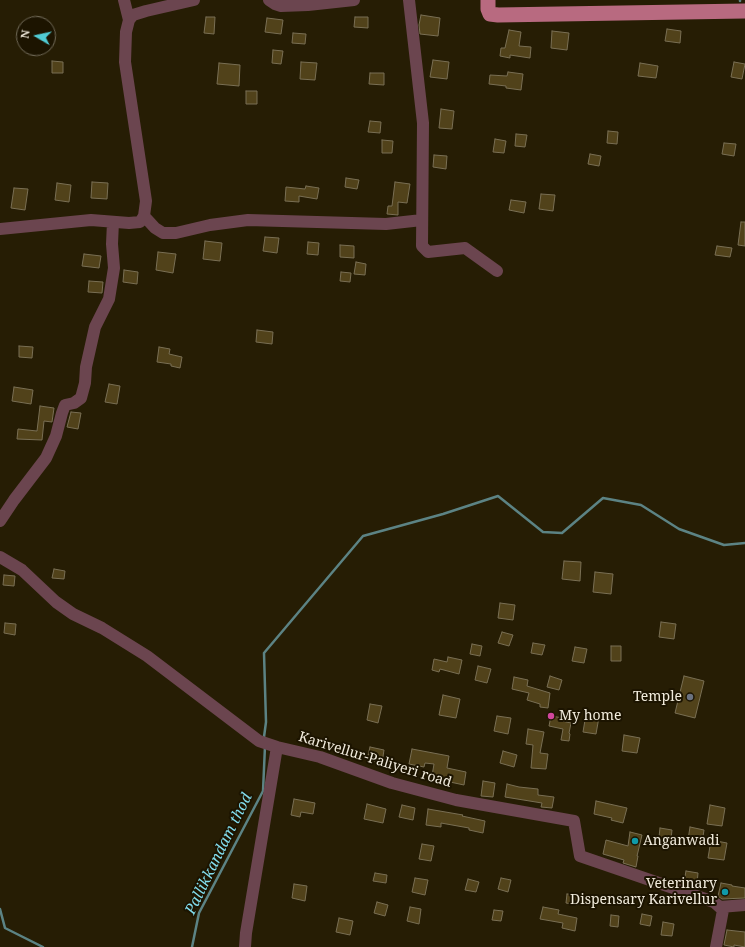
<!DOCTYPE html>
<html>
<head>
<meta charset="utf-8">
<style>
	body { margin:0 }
	#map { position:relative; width:745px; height:947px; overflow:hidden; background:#261d04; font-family:"Noto Serif",serif }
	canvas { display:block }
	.north { position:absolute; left:16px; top:16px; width:40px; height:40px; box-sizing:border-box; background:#1c1400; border:1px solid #716a58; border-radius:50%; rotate:279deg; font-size:11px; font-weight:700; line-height:16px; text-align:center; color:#f1ebdc }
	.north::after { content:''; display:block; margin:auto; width:14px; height:18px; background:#51ccd4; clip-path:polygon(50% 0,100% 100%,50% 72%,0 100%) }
</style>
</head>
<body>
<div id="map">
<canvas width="745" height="947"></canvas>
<div class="north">N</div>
</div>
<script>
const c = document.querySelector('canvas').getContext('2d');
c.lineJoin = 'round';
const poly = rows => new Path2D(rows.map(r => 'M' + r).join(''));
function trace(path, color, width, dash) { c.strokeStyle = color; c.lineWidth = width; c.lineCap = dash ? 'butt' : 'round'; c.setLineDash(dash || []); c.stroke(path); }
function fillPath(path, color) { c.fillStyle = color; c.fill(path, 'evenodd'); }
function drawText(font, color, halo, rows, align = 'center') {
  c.font = font + ' "Noto Serif",serif'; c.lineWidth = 4; c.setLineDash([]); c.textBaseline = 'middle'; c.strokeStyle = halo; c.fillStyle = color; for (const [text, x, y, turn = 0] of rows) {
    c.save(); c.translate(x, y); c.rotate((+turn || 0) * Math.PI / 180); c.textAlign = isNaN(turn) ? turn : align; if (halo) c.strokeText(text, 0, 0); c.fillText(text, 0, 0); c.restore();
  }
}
const stream = poly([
	[740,0,740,1],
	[264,737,266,722,264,653,363,536,443,514,498,496,543,532,562,533,603,498,641,505,679,529,724,545,745,543],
	[0,909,5,928,43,947],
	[192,947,199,913,263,791,265,746]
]);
const building = poly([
	[421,15,440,18,438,36,420,34,419,25,421,15],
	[206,17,215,17,214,34,204,33,206,17],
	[355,17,368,17,368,28,354,27,355,17],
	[267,18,283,20,281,34,265,32,267,18],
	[667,29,681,31,680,43,665,41,667,29],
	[509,30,521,32,519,46,531,47,530,58,510,55,510,58,500,56,501,48,505,48,509,30],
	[552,31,569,33,567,50,551,48,552,31],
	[293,33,306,34,305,44,292,43,293,33],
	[273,50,283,51,281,64,272,63,273,50],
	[433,60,449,62,447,79,430,77,433,60],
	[52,61,63,62,63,73,52,73,52,61],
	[301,62,317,63,315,80,300,79,301,62],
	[734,62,745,64,742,79,731,77,734,62],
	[219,63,240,65,239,86,217,84,219,63],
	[640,63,658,66,656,78,638,76,640,63],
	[508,72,523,74,521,90,506,88,506,86,489,84,490,75,507,76,508,72],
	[370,73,384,73,384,85,369,84,370,73],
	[246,91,257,91,257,104,246,104,246,91],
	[441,109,454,111,452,129,439,128,441,109],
	[370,121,381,122,380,133,368,132,370,121],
	[608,131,618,132,617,144,607,143,608,131],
	[516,134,527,135,525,147,515,146,516,134],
	[495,139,506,141,504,153,493,152,495,139],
	[382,140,393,141,392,153,382,153,382,140],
	[724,143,736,144,734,156,722,154,724,143],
	[590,154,601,156,599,166,588,164,590,154],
	[434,155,447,156,446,169,433,167,434,155],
	[346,178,359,180,357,189,345,187,346,178],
	[92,182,108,183,107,199,91,198,92,182],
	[395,182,410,184,407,203,398,202,398,215,387,214,388,206,392,206,395,182],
	[57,183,71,185,69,202,55,200,57,183],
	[306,186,319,188,317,199,299,196,299,202,285,201,286,187,305,189,306,186],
	[14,188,28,189,25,210,11,208,14,188],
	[541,194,555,195,553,211,539,209,541,194],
	[511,200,526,202,524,213,509,210,511,200],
	[741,222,745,222,745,246,738,245,741,222],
	[265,237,279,238,277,253,263,251,265,237],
	[205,241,222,243,220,261,203,259,205,241],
	[308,242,319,243,318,255,307,254,308,242],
	[340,245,354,246,354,258,340,257,340,245],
	[717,246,732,248,730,257,715,255,717,246],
	[158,252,176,254,173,273,156,270,158,252],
	[84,254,101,256,99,268,82,266,84,254],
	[356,262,366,264,365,275,354,274,356,262],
	[124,270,138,272,137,284,123,282,124,270],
	[341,272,351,273,350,282,340,281,341,272],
	[89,281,103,282,102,293,88,292,89,281],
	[257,330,273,332,272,344,256,342,257,330],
	[19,346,33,347,32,358,19,357,19,346],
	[159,347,170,349,169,354,182,357,180,368,171,366,171,364,157,362,159,347],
	[109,384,120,386,117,404,105,402,109,384],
	[14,387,33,390,31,404,12,401,14,387],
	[40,406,54,408,52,422,44,421,42,440,17,439,18,429,37,431,40,406],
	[71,412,81,413,78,429,67,427,71,412],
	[564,561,581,562,580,581,562,579,564,561],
	[54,569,65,571,64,579,52,578,54,569],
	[595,572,613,574,611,594,593,592,595,572],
	[4,575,15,576,14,586,3,585,4,575],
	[500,603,515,605,513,620,498,618,500,603],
	[661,622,676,624,674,639,659,637,661,622],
	[5,623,16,624,15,635,4,633,5,623],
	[502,632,513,635,509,646,498,643,502,632],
	[533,643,545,645,542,655,531,653,533,643],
	[472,644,482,646,480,656,470,654,472,644],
	[611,646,621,646,621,661,611,661,611,646],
	[575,647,587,649,584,663,572,661,575,647],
	[448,657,462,660,459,674,440,669,439,672,432,670,434,659,447,662,448,657],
	[478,666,491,669,487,683,475,680,478,666],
	[550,676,562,680,559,690,547,687,550,676],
	[684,676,704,681,695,718,675,713,684,676],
	[514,677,528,680,527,686,550,693,548,708,540,707,540,704,527,700,529,693,512,689,514,677],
	[443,695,460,699,456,718,439,715,443,695],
	[370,704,382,706,378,723,367,720,370,704],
	[586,714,599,717,596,734,583,732,586,714],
	[497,716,511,718,508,734,494,731,497,716],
	[551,716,563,718,562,721,571,723,569,733,570,734,569,741,561,740,563,729,549,726,551,716],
	[528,729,544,732,540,753,548,754,546,769,531,768,533,745,526,744,528,729],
	[624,735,640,738,637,753,622,751,624,735],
	[370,747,384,750,382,763,367,760,370,747],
	[412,749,449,756,447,768,466,772,464,785,450,782,451,779,432,776,434,764,425,763,424,767,409,764,412,749],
	[503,751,517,755,514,767,500,763,503,751],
	[483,781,495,783,493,797,481,796,483,781],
	[507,784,519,787,538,789,538,795,554,797,552,808,541,807,542,803,505,797,507,784],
	[294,799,315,803,313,814,301,812,300,817,291,815,294,799],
	[596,801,627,808,623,823,611,820,612,818,594,814,596,801],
	[367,804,386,809,383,823,364,819,367,804],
	[402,805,415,808,413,820,399,817,402,805],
	[710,805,725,808,722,826,707,824,710,805],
	[428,809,463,815,462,816,485,821,483,833,469,830,469,828,441,823,441,827,426,825,428,809],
	[690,827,704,830,702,843,688,840,690,827],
	[660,828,672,830,671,839,659,837,660,828],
	[630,832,642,835,637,856,638,856,636,867,623,863,624,860,603,854,606,840,628,846,630,832],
	[711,840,727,843,724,860,708,858,711,840],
	[422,844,434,846,431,861,419,859,422,844],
	[686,871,698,873,697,884,684,882,686,871],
	[375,873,387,875,386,883,373,881,375,873],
	[415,878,428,880,425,895,412,892,415,878],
	[501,878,511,880,508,892,498,889,501,878],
	[468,879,479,882,476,892,465,890,468,879],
	[721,883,732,885,732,886,745,888,745,898,722,899,718,896,721,883],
	[294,884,307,886,305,901,292,898,294,884],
	[567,894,578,895,577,905,566,903,567,894],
	[377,902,388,905,385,916,374,913,377,902],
	[410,907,421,909,419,924,407,921,410,907],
	[543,907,559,910,558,914,577,918,575,931,562,928,563,923,540,919,543,907],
	[494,910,503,911,501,921,492,920,494,910],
	[642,914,652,916,650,926,640,924,642,914],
	[611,915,619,916,618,927,610,926,611,915],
	[339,918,353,921,350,935,336,932,339,918],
	[663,922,674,924,672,936,661,935,663,922],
	[727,930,745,932,745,947,734,945,734,947,724,945,727,930]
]);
const minor = poly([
	[124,0,129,20],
	[269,0,275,4,281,6,308,5,354,0],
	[409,0,423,123,422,246,428,252,465,248,497,271],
	[144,216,155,228,163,233,176,233,210,225,248,220,386,224,422,220],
	[0,229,91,220,129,223,140,222,144,216,146,201,125,62,126,32,129,20,133,15,146,11,194,0],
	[0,521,14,500,46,458,56,436,62,413,65,405,74,403,81,398,85,383,86,367,95,327,109,299,114,268,112,244,113,222],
	[0,557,22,570,56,602,73,614,102,628,147,656,259,741,277,747,320,757,392,783,456,800,574,821,580,856,714,902,723,910,716,947],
	[720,907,745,905],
	[245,947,246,933,277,747]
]);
const major = poly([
	[488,0,488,9,490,14,498,15,745,11]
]);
const markers = [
	[690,697,4,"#6b7280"],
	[551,716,4,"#d1479c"],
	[635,841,4,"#0f9aa8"],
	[725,892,4,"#0f9aa8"]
];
const poiNames = [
	["Temple",682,697],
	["My home",559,716,"left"],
	["Anganwadi",643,841,"left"],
	["Veterinary",717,884],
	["Dispensary Karivellur",717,900]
];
const streetNames = [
	["Karivellur-Paliyeri road",375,760,17]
];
const waterNames = [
	["Pallikkandam thod",219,854,-64]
];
trace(stream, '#5c8384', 2.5);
fillPath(building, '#51421a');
trace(building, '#796f54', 1);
trace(minor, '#6b454f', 12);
trace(major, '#b86a80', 15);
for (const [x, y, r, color] of markers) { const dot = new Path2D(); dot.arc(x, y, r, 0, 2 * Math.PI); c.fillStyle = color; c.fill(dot); trace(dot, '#1c1400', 1.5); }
drawText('14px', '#f1ebdc', '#1c1400', poiNames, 'right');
drawText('14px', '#f1ebdc', '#1c1400', streetNames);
drawText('italic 15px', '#82dded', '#1c1400', waterNames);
</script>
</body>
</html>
